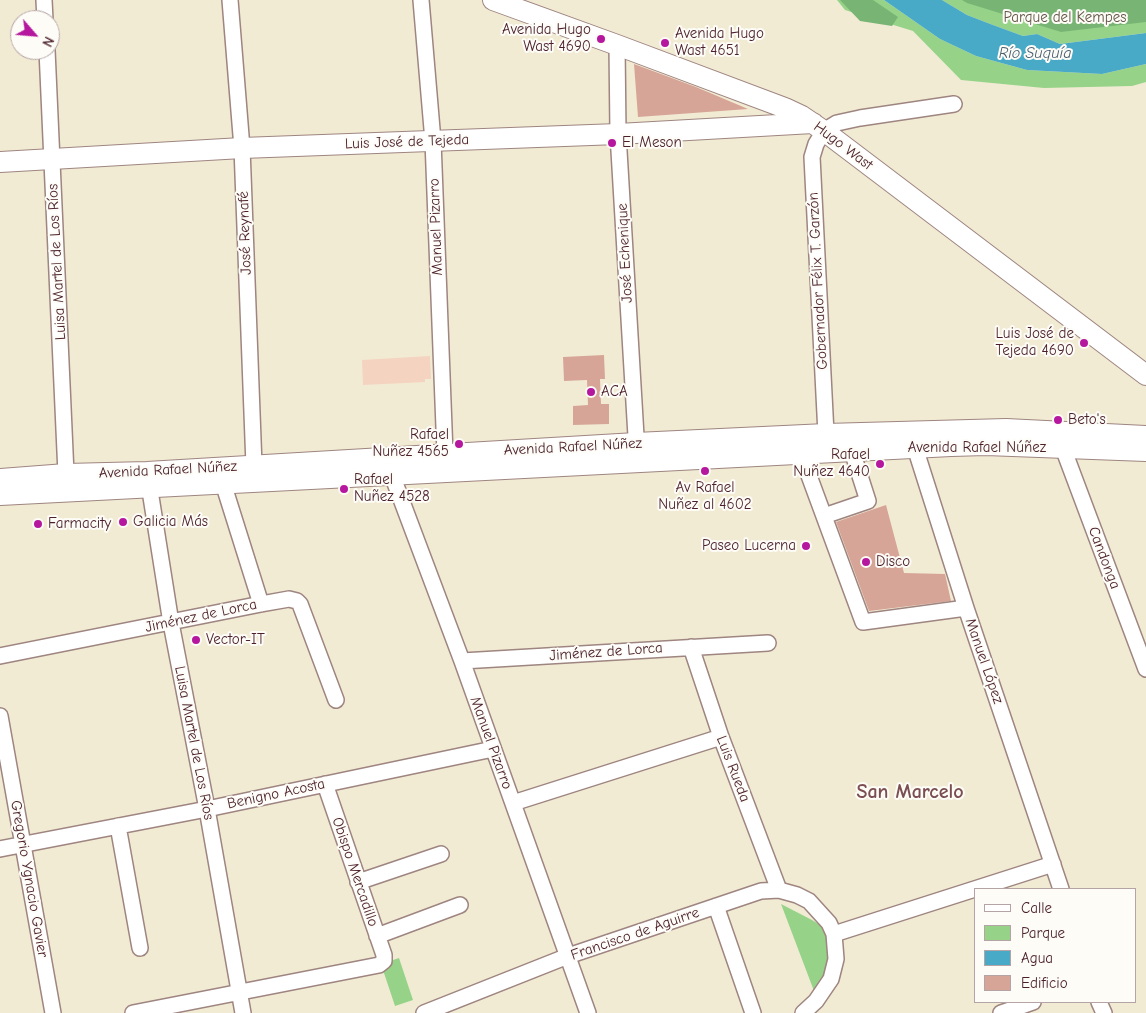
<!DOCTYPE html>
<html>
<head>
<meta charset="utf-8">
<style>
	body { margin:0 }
	#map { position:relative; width:1146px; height:1013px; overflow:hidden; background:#f2ebd4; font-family:"Comic Neue",sans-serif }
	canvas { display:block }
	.legend { position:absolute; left:974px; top:888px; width:162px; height:115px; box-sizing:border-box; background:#fdfcf7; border:1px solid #b5a4a5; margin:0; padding:6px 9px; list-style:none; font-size:15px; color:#4a1f2b }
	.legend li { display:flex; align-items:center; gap:10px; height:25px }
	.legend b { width:25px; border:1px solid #b5a4a5 }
	.north { position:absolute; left:10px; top:10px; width:50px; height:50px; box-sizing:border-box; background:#fdfcf7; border:1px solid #b5a4a5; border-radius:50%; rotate:117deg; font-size:14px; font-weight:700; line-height:20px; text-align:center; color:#4a1f2b }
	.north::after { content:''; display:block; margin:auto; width:18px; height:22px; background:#b5179e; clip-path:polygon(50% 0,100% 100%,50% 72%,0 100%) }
</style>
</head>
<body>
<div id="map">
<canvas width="1146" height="1013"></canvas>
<ul class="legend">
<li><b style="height:6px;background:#fff"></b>Calle</li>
<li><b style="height:14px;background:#96d389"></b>Parque</li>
<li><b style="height:14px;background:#48aac7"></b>Agua</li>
<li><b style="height:14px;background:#d6a598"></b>Edificio</li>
</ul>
<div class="north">N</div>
</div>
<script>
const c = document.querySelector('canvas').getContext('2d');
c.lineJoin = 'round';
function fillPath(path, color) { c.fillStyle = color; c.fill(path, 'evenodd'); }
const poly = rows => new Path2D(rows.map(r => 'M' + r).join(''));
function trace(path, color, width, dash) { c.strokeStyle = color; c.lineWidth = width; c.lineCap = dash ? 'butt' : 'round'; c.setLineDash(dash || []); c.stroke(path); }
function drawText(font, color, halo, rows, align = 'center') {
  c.font = font + ' "Comic Neue",sans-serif'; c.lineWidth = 4; c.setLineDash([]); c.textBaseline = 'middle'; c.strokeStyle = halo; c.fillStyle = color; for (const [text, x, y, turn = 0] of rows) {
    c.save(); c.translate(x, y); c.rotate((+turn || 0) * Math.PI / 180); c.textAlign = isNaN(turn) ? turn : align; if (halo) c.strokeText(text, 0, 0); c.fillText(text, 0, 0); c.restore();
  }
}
const built = poly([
	[430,356,431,379,425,379,425,382,363,385,362,360]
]);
const green = poly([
	[837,0,884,0,940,39,976,56,1027,70,1102,74,1146,64,1146,82,1132,86,1044,88,961,80,913,31,845,10],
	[942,0,1146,0,1146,33,1060,44,1037,34,1023,36,993,25,967,15],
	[781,904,812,920,820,925,826,932,829,944,829,958,826,971,819,985,814,991],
	[399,958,413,1000,395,1006,381,964]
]);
const forest = poly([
	[840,0,873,0,898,17,892,26,860,21],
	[962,0,1146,0,1146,22,1061,32,967,3]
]);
const water = poly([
	[884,0,942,0,967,15,993,25,1023,36,1037,34,1060,44,1146,33,1146,64,1102,74,1027,70,976,56,940,39]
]);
const building = poly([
	[634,64,696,87,748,109,638,117],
	[604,355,605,379,600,379,601,404,609,404,609,424,573,425,573,406,588,405,587,380,564,381,563,357],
	[886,505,904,573,945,574,951,601,869,611,836,522]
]);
const minor = poly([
	[44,0,45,20],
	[230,0,242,148,254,466],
	[421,0,433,141,445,454],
	[617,45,618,134,637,453],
	[47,50,66,474],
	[826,434,812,157,816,144,824,131,837,123,860,118,954,104],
	[916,439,918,457,966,608,1061,889],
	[1063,448,1146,669],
	[801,454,863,622,966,608],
	[392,475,462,661,588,1013],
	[148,478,171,623,207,809,243,1013],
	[223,483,261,604],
	[824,516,868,501,852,451],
	[691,647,721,737,779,890],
	[0,656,261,604,289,599,297,601,300,604,336,700],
	[462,661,768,643],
	[0,716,53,1013],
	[513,803,721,737],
	[118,826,140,948],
	[0,849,207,809,493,749],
	[358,882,441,854],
	[716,906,753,1013],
	[834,934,1053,864],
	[377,936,460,905],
	[1099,1002,1104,1013],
	[133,1013,379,965,384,961,384,955,325,784],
	[424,1013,568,956,761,891,779,890,797,895,809,901,829,923,834,934,836,959,831,979,816,1001,803,1013],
	[1001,1013,1033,1002]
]);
const major = poly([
	[493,0,617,45,785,108,802,116,824,131,1146,375],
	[0,162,242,148,618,134,813,123],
	[0,479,66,474,147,472,636,443,826,434,1006,429,1146,436],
	[0,495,951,446,986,445,1146,451]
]);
const markers = [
	[601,39,5,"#b5179e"],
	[665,43,5,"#b5179e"],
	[612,143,5,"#b5179e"],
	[1084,343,5,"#b5179e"],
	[591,392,5,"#b5179e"],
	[1058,420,5,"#b5179e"],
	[459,444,5,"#b5179e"],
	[880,464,5,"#b5179e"],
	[705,471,5,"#b5179e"],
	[344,489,5,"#b5179e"],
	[123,522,5,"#b5179e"],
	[38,524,5,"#b5179e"],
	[806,546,5,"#b5179e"],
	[866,562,5,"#b5179e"],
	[196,640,5,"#b5179e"]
];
const parkNames = [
	["Parque del Kempes",1065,18]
];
const poiNames = [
	["Avenida Hugo",591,30,"right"],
	["Wast 4690",591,47,"right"],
	["Avenida Hugo",675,34],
	["Wast 4651",675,51],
	["El Meson",622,143],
	["Luis José de",1074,334,"right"],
	["Tejeda 4690",1074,351,"right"],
	["ACA",601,392],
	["Beto's",1068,420],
	["Rafael",449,435,"right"],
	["Nuñez 4565",449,452,"right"],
	["Rafael",870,455,"right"],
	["Nuñez 4640",870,472,"right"],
	["Rafael",354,480],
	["Nuñez 4528",354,497],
	["Av Rafael",705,488,"center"],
	["Nuñez al 4602",705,505,"center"],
	["Galicia Más",133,522],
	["Farmacity",48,524],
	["Paseo Lucerna",796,546,"right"],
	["Disco",876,562],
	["Vector-IT",206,640]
];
const streetNames = [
	["Luis José de Tejeda",407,142,-2],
	["Hugo Wast",843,146,37],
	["Manuel Pizarro",436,227,-92],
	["José Reynafé",245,233,-92],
	["José Echenique",625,253,-93],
	["Luisa Martel de Los Ríos",57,262,-93],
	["Gobernador Félix T. Garzón",818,281,-93],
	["Avenida Rafael Núñez",573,447,-3],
	["Avenida Rafael Núñez",977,448],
	["Avenida Rafael Núñez",168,470,-3],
	["Candonga",1104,558,69],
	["Jiménez de Lorca",201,616,-12],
	["Jiménez de Lorca",606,652,-4],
	["Manuel López",984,661,71],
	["Luisa Martel de Los Ríos",194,743,79],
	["Manuel Pizarro",491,743,70],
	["Luis Rueda",733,769,69],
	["Benigno Acosta",276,794,-12],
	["Obispo Mercadillo",355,872,71],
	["Gregorio Ygnacio Gavier",29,879,80],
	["Francisco de Aguirre",635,934,-19]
];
const waterNames = [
	["Río Suquía",1035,53]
];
const districtNames = [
	["San Marcelo",910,792]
];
fillPath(built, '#f4d3c1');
fillPath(green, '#96d389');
fillPath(forest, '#78b575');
fillPath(water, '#48aac7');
fillPath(building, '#d6a598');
trace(minor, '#9e8580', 18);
trace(major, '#9e8580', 22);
trace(minor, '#fff', 15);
trace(major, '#fff', 20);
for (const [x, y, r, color] of markers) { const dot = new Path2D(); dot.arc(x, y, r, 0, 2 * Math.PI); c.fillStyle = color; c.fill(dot); trace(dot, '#fdfcf7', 2); }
drawText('15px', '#615547', '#fdfcf7', parkNames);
drawText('15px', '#4a1f2b', '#fdfcf7', poiNames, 'left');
drawText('15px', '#4a1f2b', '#fdfcf7', streetNames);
drawText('italic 16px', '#495e71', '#fdfcf7', waterNames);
drawText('bold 20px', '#7b4e51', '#fdfcf7', districtNames);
</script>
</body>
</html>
